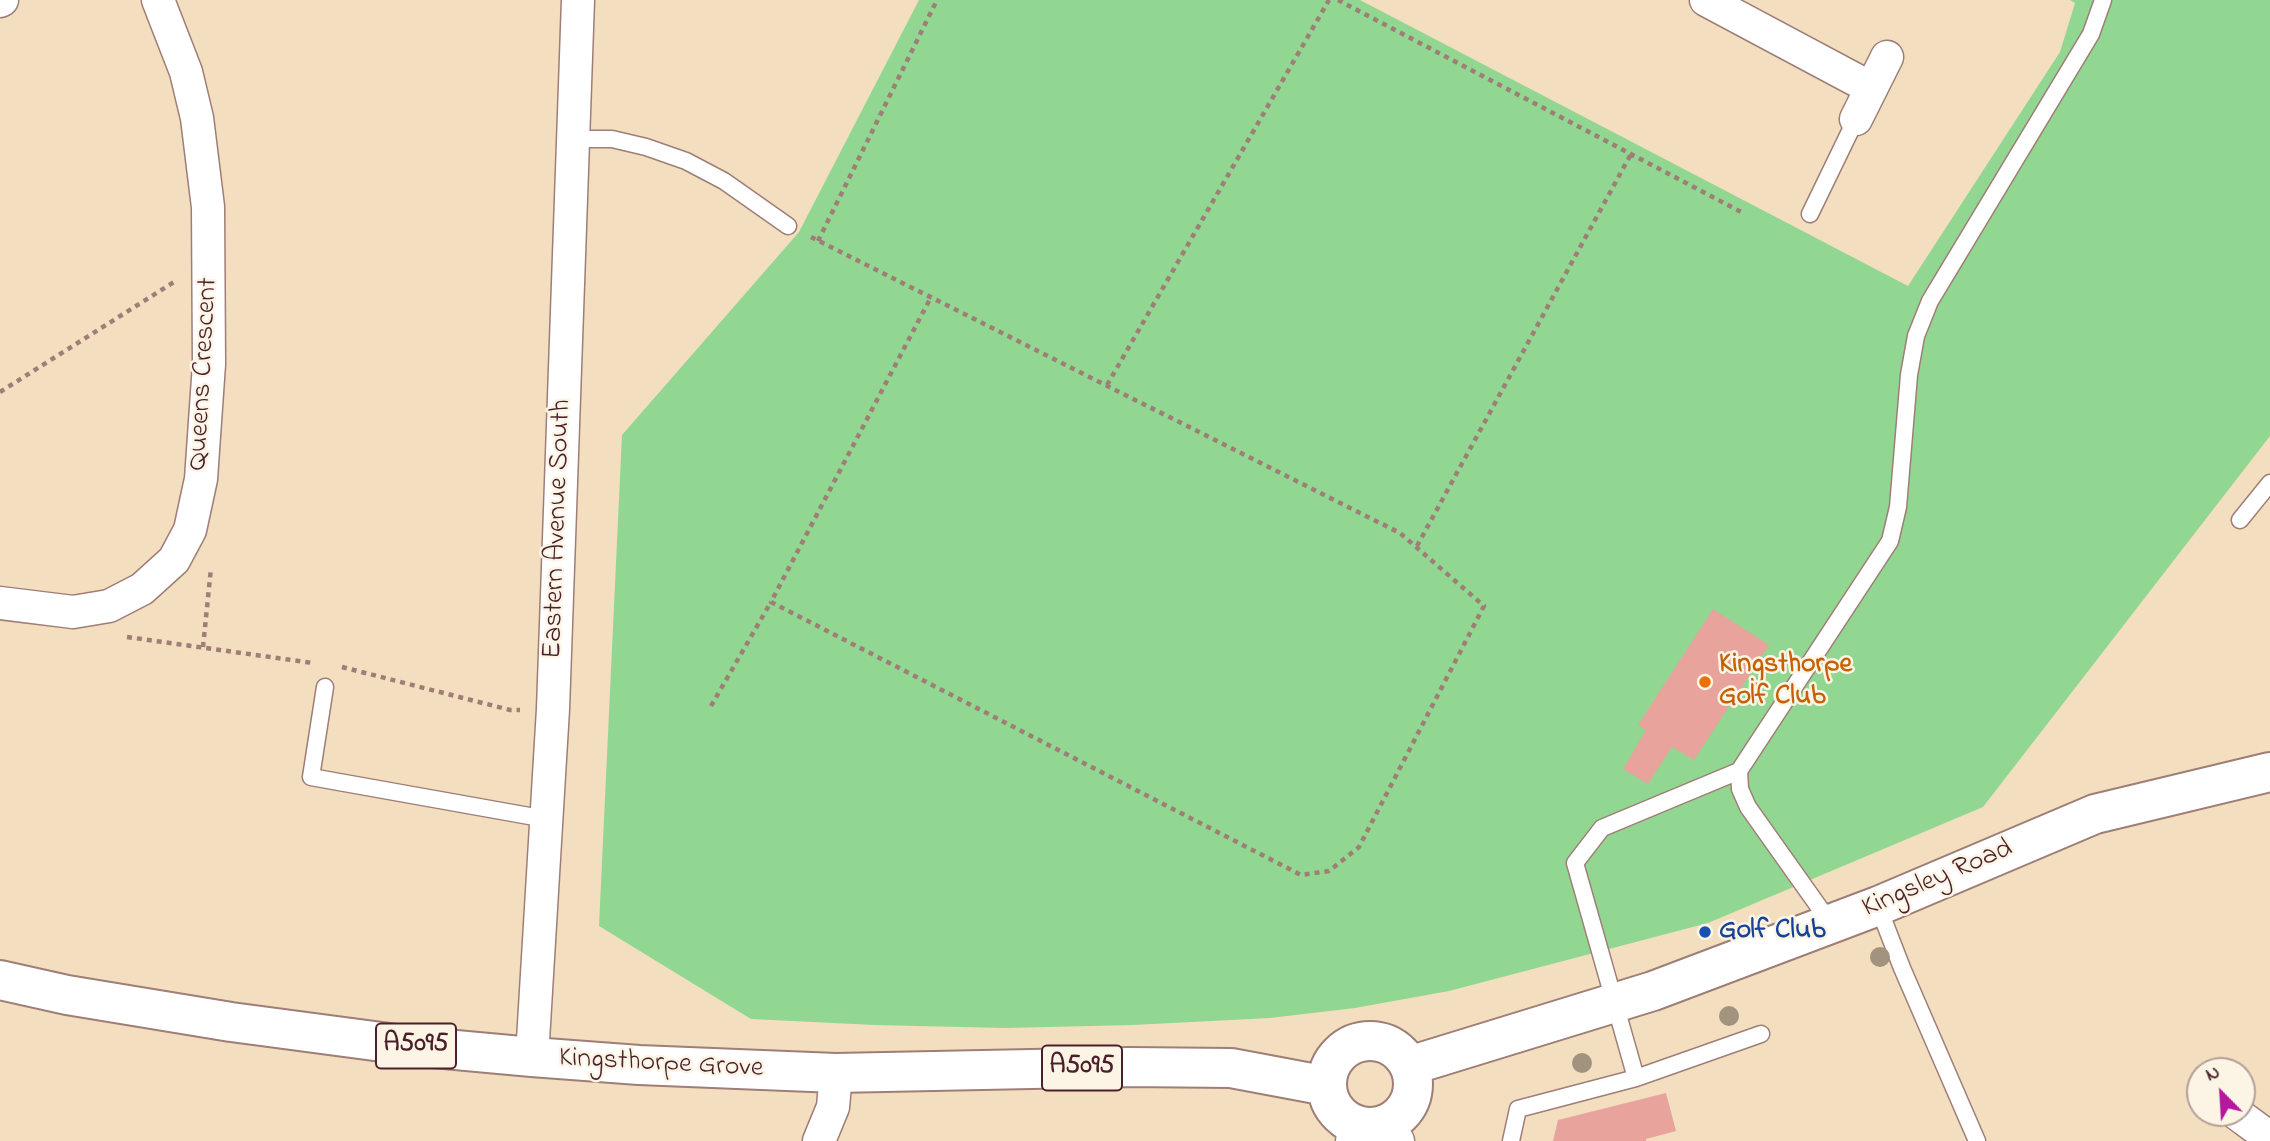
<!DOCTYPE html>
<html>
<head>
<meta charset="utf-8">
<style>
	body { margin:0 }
	#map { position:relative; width:2270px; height:1141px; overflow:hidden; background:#f3dec0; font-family:"Indie Flower",sans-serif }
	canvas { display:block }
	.north { position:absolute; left:2186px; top:1057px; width:70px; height:70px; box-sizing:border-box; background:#fcf5e5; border:2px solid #b59f9b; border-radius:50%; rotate:336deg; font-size:19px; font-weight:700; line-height:28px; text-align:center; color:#4a1f2b }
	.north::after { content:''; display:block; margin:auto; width:24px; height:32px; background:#b5179e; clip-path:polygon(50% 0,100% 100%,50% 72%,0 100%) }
</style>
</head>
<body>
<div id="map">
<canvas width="2270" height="1141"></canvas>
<div class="north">N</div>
</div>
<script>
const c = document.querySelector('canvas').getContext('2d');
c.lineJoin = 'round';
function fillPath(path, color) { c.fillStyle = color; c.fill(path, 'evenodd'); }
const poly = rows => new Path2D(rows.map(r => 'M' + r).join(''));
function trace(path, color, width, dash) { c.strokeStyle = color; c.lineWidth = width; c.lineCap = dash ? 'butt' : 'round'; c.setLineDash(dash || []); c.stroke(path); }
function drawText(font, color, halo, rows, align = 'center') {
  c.font = font + ' "Indie Flower",sans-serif'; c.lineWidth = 5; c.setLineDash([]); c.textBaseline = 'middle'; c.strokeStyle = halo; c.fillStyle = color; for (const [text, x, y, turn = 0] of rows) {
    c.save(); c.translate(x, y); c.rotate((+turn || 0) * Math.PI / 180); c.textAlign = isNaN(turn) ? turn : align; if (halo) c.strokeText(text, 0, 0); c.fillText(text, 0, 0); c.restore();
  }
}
const green = poly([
	[919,0,1360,0,1908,286,2060,52,2075,3,2070,0,2270,0,2270,436,1983,807,1708,923,1449,991,1355,1008,1270,1018,1133,1025,1005,1028,874,1025,751,1019,599,926,622,435,799,232]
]);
const building = poly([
	[1713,609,1769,645,1694,760,1672,747,1648,784,1623,769,1646,730,1638,725],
	[1666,1093,1676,1131,1646,1139,1646,1141,1553,1141,1558,1120]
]);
const path = poly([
	[1338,0,1745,214],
	[811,237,1400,533,1484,606,1359,847,1329,871,1301,875,771,602,931,297],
	[818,241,937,0],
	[1107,385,1329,0],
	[0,392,174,282],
	[1417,546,1631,154],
	[127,637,313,663],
	[203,647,211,568],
	[342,667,510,710,520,710],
	[711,706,771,602]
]);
const lane = poly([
	[571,139,612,139,646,147,686,161,724,181,788,226],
	[1810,214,1856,119],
	[2240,520,2270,483],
	[325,687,311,777,546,819],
	[1739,771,1740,789,1748,807,1831,924],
	[1878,906,1902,968,1977,1141],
	[1636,1078,1575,863,1602,828,1739,771,1890,541,1898,507,1909,375,1916,336,1930,301,2091,34,2103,0],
	[1511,1141,1518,1109,1636,1078,1761,1034]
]);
const street = poly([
	[1706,0,1871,88],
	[0,1,2,0],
	[1856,119,1887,57],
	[0,603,73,612,109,606,142,589,174,560,190,530,201,479,209,364,208,207,197,118,186,72,158,0],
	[532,1057,553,709,578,0],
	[2236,1113,2270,1138],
	[1382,1126,1398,1141],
	[819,1141,833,1107,836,1073],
	[1352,1141,1361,1126]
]);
const primary = poly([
	[0,980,67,995,231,1022,412,1046,532,1057,639,1065,836,1073,1129,1067,1231,1068,1327,1086],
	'1327 1084a43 43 0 1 1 86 0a43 43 0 1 1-86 0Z',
	[1409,1066,1653,991,1878,906,2095,814,2270,772]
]);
const trees = [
	[1880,957],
	[1729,1016],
	[1582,1063]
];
const markers = [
	[1705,682,7,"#e8710a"],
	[1705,932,7,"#1a4fb4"]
];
const shields = [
	[416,1046,80],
	[1082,1068,80]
];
const shieldNames = [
	["A5095",416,1046],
	["A5095",1082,1068]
];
const streetNames = [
	["Queens Crescent",205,374,-87],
	["Eastern Avenue South",559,529,-88],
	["Kingsley Road",1938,880,-23],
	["Kingsthorpe Grove",661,1065,3]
];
const foodNames = [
	["Kingsthorpe",1719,666],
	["Golf Club",1719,698]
];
const transitNames = [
	["Golf Club",1719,932]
];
fillPath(green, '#91d791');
fillPath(building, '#e7a39c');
trace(lane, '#9e7e76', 19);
trace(street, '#9e7e76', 35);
trace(primary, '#9e7e76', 42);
trace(path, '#9e7e76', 4.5, [5, 5]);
trace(lane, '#fff', 16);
trace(street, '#fff', 32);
trace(primary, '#fff', 38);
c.fillStyle = '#a2937f';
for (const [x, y] of trees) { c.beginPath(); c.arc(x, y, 10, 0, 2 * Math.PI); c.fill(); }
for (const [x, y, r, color] of markers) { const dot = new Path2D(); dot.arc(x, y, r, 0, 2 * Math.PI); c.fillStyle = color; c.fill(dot); trace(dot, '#fcf5e5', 2.5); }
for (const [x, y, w] of shields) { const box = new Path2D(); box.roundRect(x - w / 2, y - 22.5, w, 45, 5); c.fillStyle = '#fcf5e5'; c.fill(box); trace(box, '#4a1f2b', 2); }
drawText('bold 26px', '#4a1f2b', null, shieldNames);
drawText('28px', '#4a1f2b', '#fcf5e5', streetNames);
drawText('bold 28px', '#c56008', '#fcf5e5', foodNames, 'left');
drawText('bold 28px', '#164399', '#fcf5e5', transitNames, 'left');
</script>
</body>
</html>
